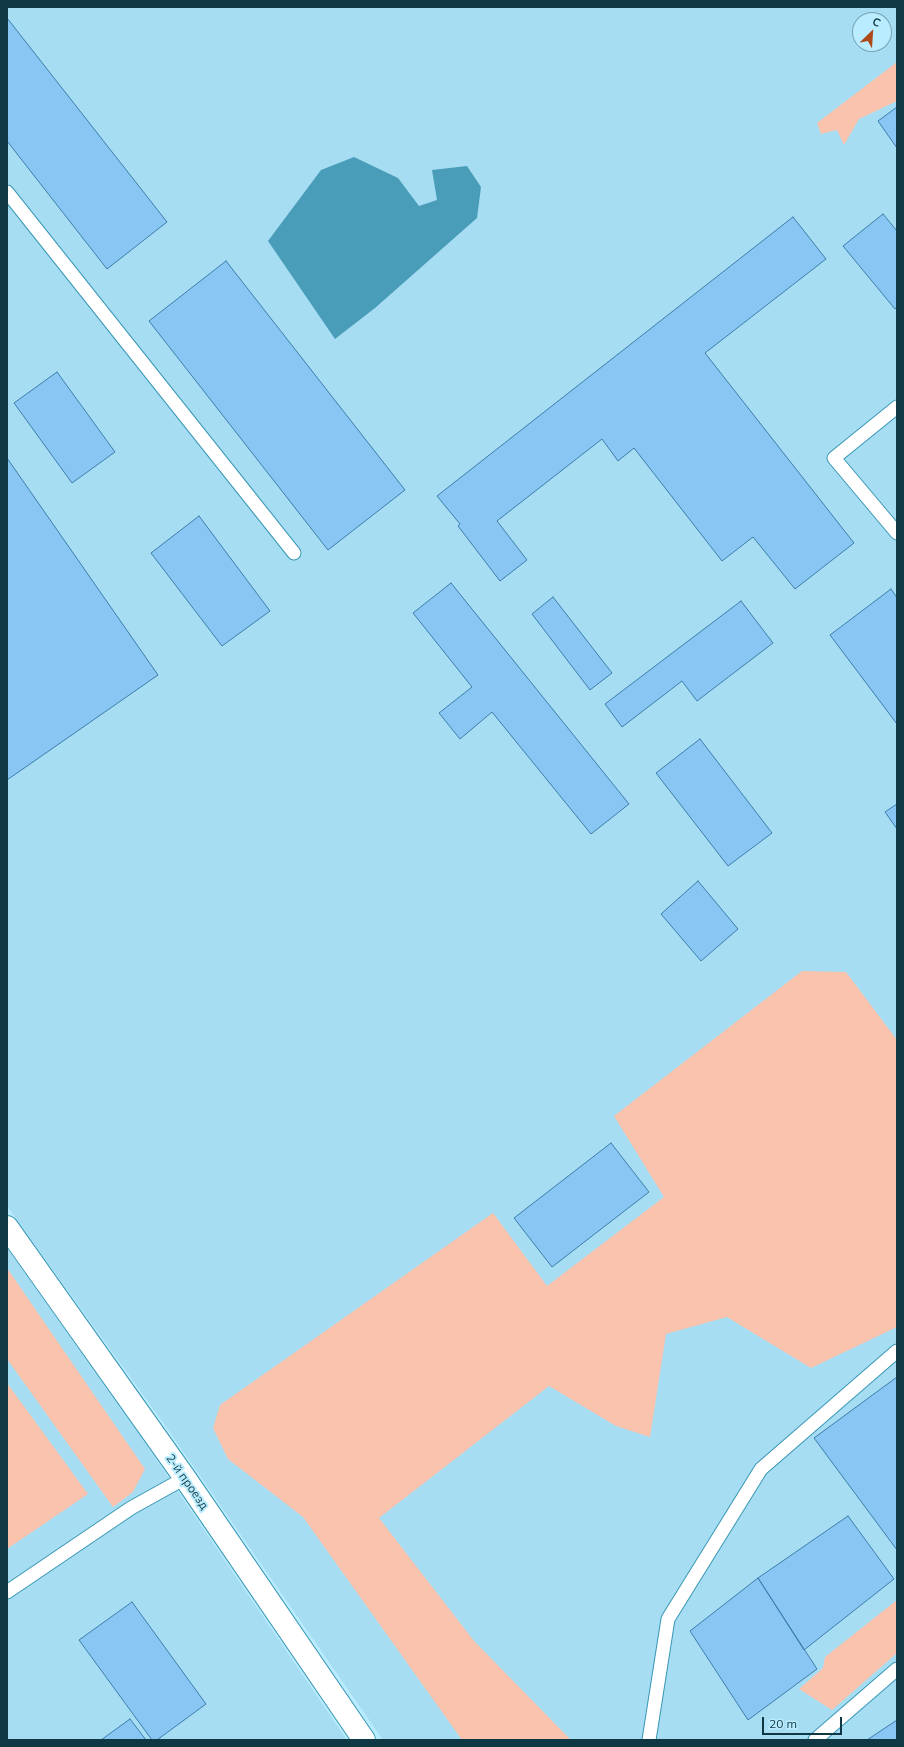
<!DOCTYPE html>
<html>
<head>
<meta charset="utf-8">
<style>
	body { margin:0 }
	#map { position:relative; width:904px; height:1747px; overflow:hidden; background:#b9ecfe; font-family:Mulish,sans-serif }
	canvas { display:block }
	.frame { position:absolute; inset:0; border:8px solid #103844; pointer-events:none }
	.north { position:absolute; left:852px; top:12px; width:40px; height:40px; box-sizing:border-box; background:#b9ecfe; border:1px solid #75a4b4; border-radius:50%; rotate:25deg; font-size:11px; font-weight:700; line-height:16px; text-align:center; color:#103844 }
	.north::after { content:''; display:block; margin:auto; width:14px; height:18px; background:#ae491a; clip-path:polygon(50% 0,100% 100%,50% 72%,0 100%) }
	.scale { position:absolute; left:762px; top:1717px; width:80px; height:18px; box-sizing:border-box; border:2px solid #103844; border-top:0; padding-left:5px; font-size:12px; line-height:14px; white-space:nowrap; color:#103844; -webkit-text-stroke:3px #b9ecfe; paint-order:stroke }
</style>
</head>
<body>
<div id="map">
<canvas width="904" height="1747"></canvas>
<div class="frame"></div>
<div class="north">С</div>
<div class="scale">20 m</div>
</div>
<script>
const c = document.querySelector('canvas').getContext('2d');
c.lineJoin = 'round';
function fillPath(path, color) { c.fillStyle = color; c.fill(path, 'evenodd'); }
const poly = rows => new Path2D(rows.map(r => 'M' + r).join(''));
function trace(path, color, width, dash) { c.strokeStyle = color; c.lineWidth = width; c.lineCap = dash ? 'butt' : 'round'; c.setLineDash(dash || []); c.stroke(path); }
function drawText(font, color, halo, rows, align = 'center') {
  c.font = font + ' Mulish,sans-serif'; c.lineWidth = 4; c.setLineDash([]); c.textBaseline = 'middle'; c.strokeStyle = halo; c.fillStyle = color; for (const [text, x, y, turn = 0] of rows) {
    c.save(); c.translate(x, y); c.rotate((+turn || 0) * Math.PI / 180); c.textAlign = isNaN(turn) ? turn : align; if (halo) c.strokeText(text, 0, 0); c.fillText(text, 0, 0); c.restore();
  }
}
const built = poly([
	[7,7,897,7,897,1740,383,1740,164,1424,7,1206],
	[860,20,884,20,884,44,860,44],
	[7,1248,141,1437,347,1740,7,1740]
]);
const green = poly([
	[897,62,897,101,859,119,844,145,837,130,821,134,817,123],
	[802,971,846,972,897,1040,897,1327,811,1368,727,1317,666,1334,650,1437,616,1426,549,1386,379,1518,474,1641,571,1740,462,1740,303,1517,228,1459,213,1428,220,1405,493,1213,547,1286,664,1197,614,1116],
	[7,1268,145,1469,133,1492,113,1507,7,1359],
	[7,1383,88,1494,7,1549],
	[897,1600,897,1653,832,1710,799,1689,823,1668,825,1657]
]);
const water = poly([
	[354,157,398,178,419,206,437,200,432,170,467,166,481,187,477,218,375,308,335,339,268,241,321,170]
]);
const building = poly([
	[7,18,167,222,107,269,7,141,7,18],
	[897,107,897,148,878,121,897,107],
	[883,214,897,231,897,307,895,309,843,246,883,214],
	[793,217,826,259,705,353,854,543,795,589,753,537,722,561,634,448,618,461,602,439,497,521,527,560,500,581,458,526,460,524,437,496,793,217],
	[226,261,405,490,328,550,149,321,226,261],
	[57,372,115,452,72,483,14,403,57,372],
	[7,458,158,675,7,780,7,458],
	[199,516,270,611,222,646,151,553,199,516],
	[451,583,629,804,591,834,492,712,460,739,439,713,472,687,413,613,451,583],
	[891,589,897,598,897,724,830,635,891,589],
	[553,597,612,673,590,690,532,614,553,597],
	[741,601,773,643,697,701,682,681,622,727,605,704,741,601],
	[700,739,772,833,728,866,656,773,700,739],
	[897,804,897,829,885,812,897,804],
	[698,881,738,929,701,961,661,914,698,881],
	[611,1143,649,1192,552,1267,514,1218,611,1143],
	[897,1377,897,1550,814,1438,897,1377],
	[848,1516,894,1579,804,1650,758,1578,848,1516],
	[758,1578,817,1669,748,1720,690,1631,758,1578],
	[132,1602,206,1704,157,1740,152,1740,79,1640,132,1602],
	[130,1719,146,1740,101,1740,130,1719],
	[897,1720,897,1740,867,1740,897,1720]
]);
const lane = poly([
	[7,192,294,553],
	[897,407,834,458,897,533],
	[7,1592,131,1508,185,1478],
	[649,1740,668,1619,761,1469,897,1351],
	[815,1740,897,1669]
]);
const street = poly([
	[7,1227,185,1478,364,1740]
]);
const streetNames = [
	["2-й проезд",187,1482,55]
];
fillPath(built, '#a6ddf2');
fillPath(green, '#fac3ae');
fillPath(water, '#499db9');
fillPath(building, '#89c6f4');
trace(building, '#3d7eac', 1);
trace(lane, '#3897b4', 15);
trace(street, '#3897b4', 24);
trace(lane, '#fff', 13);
trace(street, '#fff', 22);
drawText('12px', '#103844', '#b9ecfe', streetNames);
</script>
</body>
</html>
